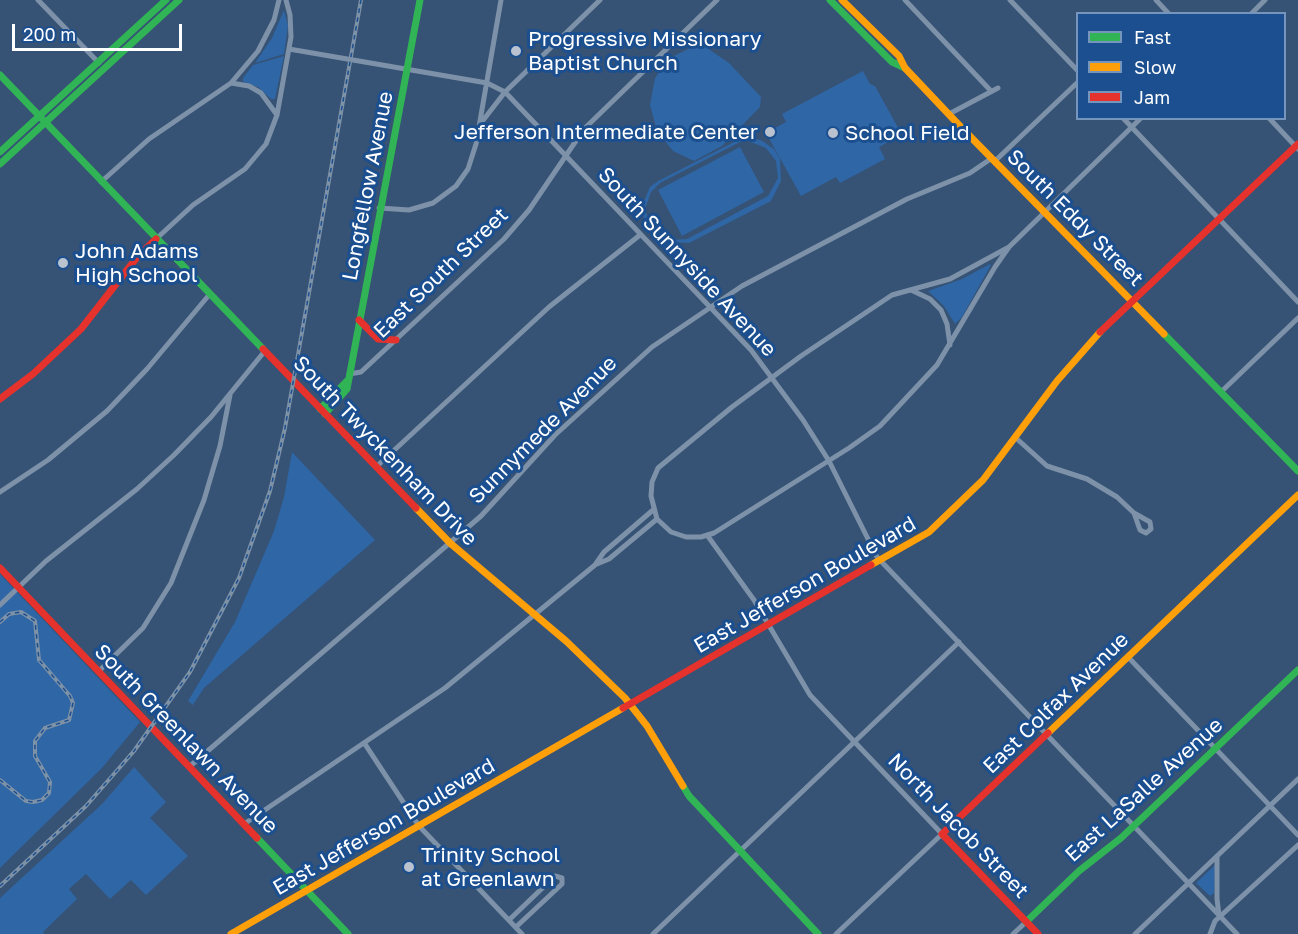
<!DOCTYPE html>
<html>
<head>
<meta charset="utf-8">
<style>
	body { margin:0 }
	#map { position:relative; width:1298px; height:934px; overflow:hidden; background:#365274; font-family:"Golos Text",sans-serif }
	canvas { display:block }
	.legend { position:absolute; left:1076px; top:12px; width:210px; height:108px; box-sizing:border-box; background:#1b4f8f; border:2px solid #7695bc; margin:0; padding:8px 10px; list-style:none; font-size:18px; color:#fff }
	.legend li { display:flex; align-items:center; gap:12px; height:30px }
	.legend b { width:30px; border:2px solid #7695bc }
	.scale { position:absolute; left:12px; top:24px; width:170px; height:27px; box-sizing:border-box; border:3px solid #fff; border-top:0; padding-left:8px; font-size:18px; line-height:21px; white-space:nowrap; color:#fff; -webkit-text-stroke:4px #1b4f8f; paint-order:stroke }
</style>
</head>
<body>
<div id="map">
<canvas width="1298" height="934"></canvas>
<ul class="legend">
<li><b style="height:8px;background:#30b455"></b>Fast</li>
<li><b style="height:8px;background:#ff9f0a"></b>Slow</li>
<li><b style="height:8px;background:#e5322d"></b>Jam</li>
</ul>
<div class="scale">200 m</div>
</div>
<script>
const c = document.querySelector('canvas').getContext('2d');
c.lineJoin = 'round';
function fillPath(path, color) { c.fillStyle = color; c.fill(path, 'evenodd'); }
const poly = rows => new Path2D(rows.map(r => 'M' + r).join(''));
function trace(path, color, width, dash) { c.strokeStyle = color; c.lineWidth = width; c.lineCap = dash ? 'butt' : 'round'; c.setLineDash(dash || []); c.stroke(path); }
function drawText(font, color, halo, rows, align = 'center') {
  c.font = font + ' "Golos Text",sans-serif'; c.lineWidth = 6; c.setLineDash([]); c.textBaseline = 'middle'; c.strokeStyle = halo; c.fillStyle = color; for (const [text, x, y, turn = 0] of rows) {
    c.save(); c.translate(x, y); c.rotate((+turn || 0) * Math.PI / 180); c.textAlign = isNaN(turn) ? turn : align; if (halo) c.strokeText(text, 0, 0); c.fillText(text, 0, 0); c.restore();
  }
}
const green = poly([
	[284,10,288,26,284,54,255,63,272,38],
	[700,43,729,63,761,97,760,107,722,146,694,161,673,151,657,131,650,105,655,78,670,58],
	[284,56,275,99,271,99,258,87,243,82,243,78,253,65],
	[863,71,870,84,875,86,901,133,899,136,879,147,885,159,840,183,836,177,801,196,766,133,786,122,782,114],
	[749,137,761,140,774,149,780,159,781,181,771,201,689,243,667,242,656,238,647,229,641,208,650,187,658,181,740,139],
	[748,141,766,148,776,161,778,178,768,196,687,239,670,240,661,237,652,229,645,209,651,192,660,183,740,142],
	[740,147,764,192,682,236,658,190],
	[990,264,991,265,962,317,955,324,944,306,928,291,962,279],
	[292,452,375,540,204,688,193,705,188,701,235,622,274,531,284,497],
	[0,574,140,722,102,768,0,868],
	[134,767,166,802,150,818,188,856,146,895,131,880,110,899,86,874,69,889,77,899,43,932,44,934,0,934,0,898,102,804],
	[1215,865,1214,893,1210,896,1196,883]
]);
const street = poly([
	[38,0,99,63],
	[905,0,991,91],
	[1010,0,1078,71],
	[1156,0,1169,14],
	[1251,14,1265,0],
	[289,49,487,83,505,92,751,350,803,420,829,461,877,557,1237,934],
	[231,83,258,51,274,20,279,0],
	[949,114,998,88],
	[1123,118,1298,302],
	[1269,118,1298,149],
	[481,123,505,92,600,0],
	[995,161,1078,82],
	[101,182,149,139,231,83,249,86,261,93,277,115],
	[379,208,409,210,433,203,456,186,468,169,476,144,501,0],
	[156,239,193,205,245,169,266,144,277,115,291,37,290,15,286,0],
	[1009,247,950,279,892,295,801,356,732,407,658,468,652,482,651,496,657,519,671,532,686,537,701,537,714,533,849,448,880,426,937,365,995,267,1009,247,1141,118],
	[911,290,930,299,941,310,947,324,950,345],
	[349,374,361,372,504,239,529,210,584,129,717,0],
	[1221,392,1298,318],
	[1016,438,1047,466,1087,479,1117,497,1134,513,1150,522,1151,529,1146,533,1140,530,1134,513],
	[376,467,549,307,640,235],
	[0,492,48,460,107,411,147,369,209,295],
	[707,535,754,600,810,695,942,834,836,934],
	[597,564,609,559,657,519],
	[0,605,46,561,137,489,174,455,211,417,264,352],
	[1128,657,1298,835],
	[98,672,143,628,171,583,204,500,220,446,230,395],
	[365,744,419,826,522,934],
	[189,767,481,516,555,435,652,347,742,286,907,199,970,173,992,158],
	[244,824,445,688,595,565,604,552,653,510],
	[1217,856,1217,899,1219,915],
	[509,920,555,876,562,878,562,884,516,927],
	[653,934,959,642],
	[1013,934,1026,922],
	[1135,934,1298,779],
	[1210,934,1215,921,1298,845]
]);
const fast = poly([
	[830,0,892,62,905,68],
	[0,75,263,349],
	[0,152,166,0],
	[0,164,179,0],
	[1164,334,1298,471],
	[320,409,347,381],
	[325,414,347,389,420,0],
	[683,786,689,796,818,934],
	[257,838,348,934],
	[1026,922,1079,871,1121,838,1298,670]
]);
const slow = poly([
	[842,0,899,56,905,68,957,123,1164,334],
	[416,508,450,543,566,641,625,698,647,726,683,786],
	[871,565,929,532,983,480,1057,381,1100,332],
	[1048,733,1298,495],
	[231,934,623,708]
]);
const jam = poly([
	[359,320,378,339,396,340],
	[1100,332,1298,144],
	[263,349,416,508],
	[0,399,33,374,81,329,138,256,156,239],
	[0,568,257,838],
	[623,708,871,565],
	[1038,934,942,834,1048,733]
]);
const rail = poly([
	[0,622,9,614,21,612,35,621,39,660,70,696,73,703,69,720,45,728,35,741,35,756,50,782,49,793,42,800,33,802,26,801,0,780],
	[0,886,86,806,134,751,190,672,239,578,270,491,285,428,361,0]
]);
const markers = [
	[516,51,6,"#b9c2ce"],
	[770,132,6,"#b9c2ce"],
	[833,133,6,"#b9c2ce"],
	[63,263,6,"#b9c2ce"],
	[409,867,6,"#b9c2ce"]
];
const poiNames = [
	["Progressive Missionary",528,39],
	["Baptist Church",528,63],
	["Jefferson Intermediate Center",758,132,"right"],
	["School Field",845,133],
	["John Adams",75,251],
	["High School",75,275],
	["Trinity School",421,855],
	["at Greenlawn",421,879]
];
const streetNames = [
	["Longfellow Avenue",368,186,-79],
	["South Eddy Street",1075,218,45],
	["South Sunnyside Avenue",687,262,47],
	["East South Street",441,273,-44],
	["Sunnymede Avenue",543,430,-45],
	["South Twyckenham Drive",385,451,46],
	["East Jefferson Boulevard",805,585,-30],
	["East Colfax Avenue",1056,703,-44],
	["South Greenlawn Avenue",186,739,46],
	["East LaSalle Avenue",1144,790,-42],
	["North Jacob Street",958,826,46],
	["East Jefferson Boulevard",384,827,-30]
];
fillPath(green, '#2f66a5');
trace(street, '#7d92a8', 5);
trace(fast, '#30b455', 7);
trace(slow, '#ff9f0a', 7);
trace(jam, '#e5322d', 7);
trace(rail, '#7e92a7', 4);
trace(rail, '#1b4f8f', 1.5, [4.5]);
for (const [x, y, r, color] of markers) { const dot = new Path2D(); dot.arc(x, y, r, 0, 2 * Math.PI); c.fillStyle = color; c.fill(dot); trace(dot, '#1b4f8f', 2); }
drawText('21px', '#fff', '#1b4f8f', poiNames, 'left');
drawText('21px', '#fff', '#1b4f8f', streetNames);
</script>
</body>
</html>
